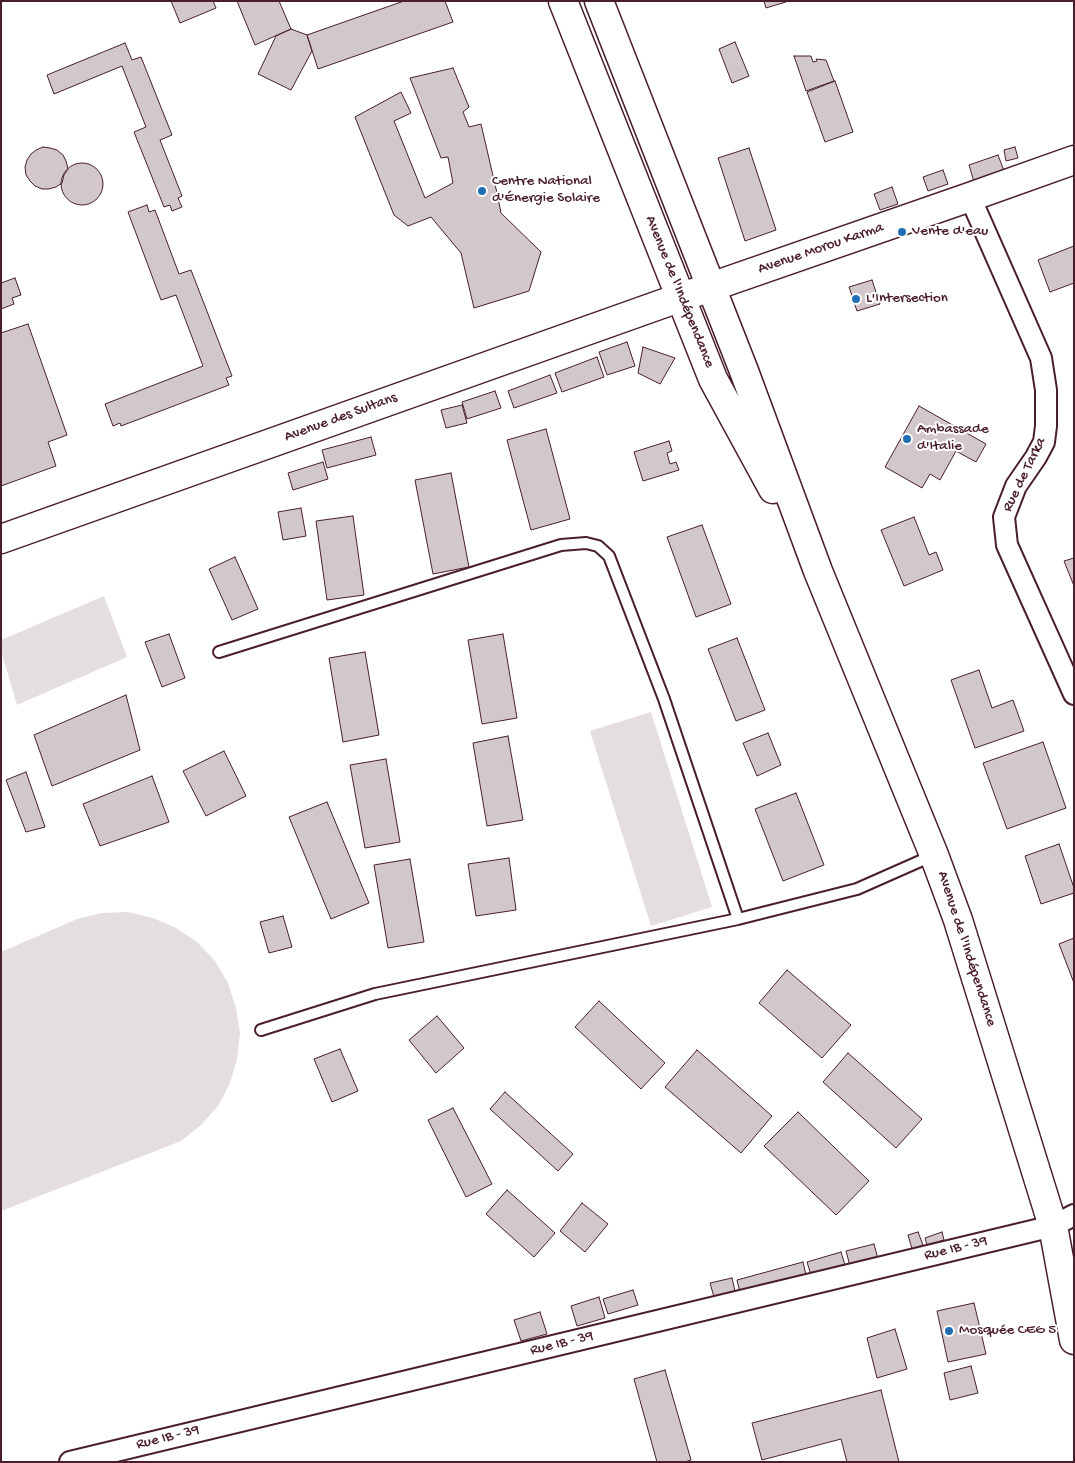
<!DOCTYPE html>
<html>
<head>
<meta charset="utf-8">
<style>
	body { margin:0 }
	#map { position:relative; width:1075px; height:1463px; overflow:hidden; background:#fff; font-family:"Gochi Hand",sans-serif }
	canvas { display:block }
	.frame { position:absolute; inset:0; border:2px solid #4a1f2b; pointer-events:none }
</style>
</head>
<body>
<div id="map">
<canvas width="1075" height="1463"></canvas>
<div class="frame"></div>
</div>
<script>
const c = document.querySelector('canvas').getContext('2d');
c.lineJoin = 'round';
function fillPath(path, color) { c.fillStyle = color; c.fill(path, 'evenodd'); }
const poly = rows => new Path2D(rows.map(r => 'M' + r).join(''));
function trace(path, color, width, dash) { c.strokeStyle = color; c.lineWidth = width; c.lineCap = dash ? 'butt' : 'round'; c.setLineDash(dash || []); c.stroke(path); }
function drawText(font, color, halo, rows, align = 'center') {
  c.font = font + ' "Gochi Hand",sans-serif'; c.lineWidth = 4; c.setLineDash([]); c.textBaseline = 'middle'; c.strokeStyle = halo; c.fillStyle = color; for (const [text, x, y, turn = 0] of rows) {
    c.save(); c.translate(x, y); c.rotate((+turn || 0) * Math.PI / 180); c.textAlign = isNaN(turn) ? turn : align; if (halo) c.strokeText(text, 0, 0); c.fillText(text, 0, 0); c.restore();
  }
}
const green = poly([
	[104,596,127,657,17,705,1,651,1,640],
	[651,712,712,907,651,926,590,731],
	[128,912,153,918,176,928,197,942,215,961,228,983,236,1008,240,1033,237,1059,230,1083,218,1106,201,1125,181,1141,1,1211,1,952,77,919,102,913]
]);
const building = poly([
	[171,1,213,1,216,8,180,23,171,1],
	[237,1,279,1,291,29,255,45,237,1],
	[404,1,445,1,453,22,318,69,307,35,404,1],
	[764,1,789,1,766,8,764,1],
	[291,29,307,35,312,51,291,90,258,74,276,36,291,29],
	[735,42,749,76,732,83,719,49,735,42],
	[125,43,132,60,141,57,172,135,160,140,182,196,178,198,182,207,172,211,170,205,164,207,134,132,146,127,122,66,54,94,47,75,125,43],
	[794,56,811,56,813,62,817,61,816,59,826,60,834,81,806,91,794,56],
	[453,68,469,107,463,112,469,127,481,124,497,193,501,213,541,252,529,291,474,308,461,253,431,217,408,226,394,215,355,117,401,92,411,113,394,121,425,198,453,183,448,157,441,158,410,78,453,68],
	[835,81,853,132,825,142,807,92,835,81],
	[43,147,50,148,57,150,63,155,66,161,68,169,64,175,62,183,56,187,49,189,42,189,35,186,30,181,26,175,25,167,27,160,31,154,36,150,43,147],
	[1015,147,1018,158,1006,161,1004,150,1015,147],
	[749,148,776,230,745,241,718,158,749,148],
	[998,155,1004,171,974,182,969,165,998,155],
	'61 184a21 21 0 1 1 42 0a21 21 0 1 1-42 0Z',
	[943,170,948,184,928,191,923,177,943,170],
	[892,187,898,204,880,210,874,194,892,187],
	[147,205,149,212,155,210,179,274,191,270,232,376,226,378,229,385,121,426,120,423,113,426,105,404,203,366,176,295,161,300,128,212,147,205],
	[1074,246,1074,283,1050,292,1038,260,1074,246],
	[15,278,21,295,12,298,14,304,1,309,1,283,15,278],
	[872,280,880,304,857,311,849,287,872,280],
	[28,324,67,435,48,442,56,466,1,486,1,333,28,324],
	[627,342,635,366,607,375,599,352,627,342],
	[643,347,675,358,660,384,638,373,643,347],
	[597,357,604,377,562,392,555,373,597,357],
	[550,375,557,393,514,408,508,391,550,375],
	[495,391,501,408,467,419,462,402,495,391],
	[462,405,467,423,446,428,441,410,462,405],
	[919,406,986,444,976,462,956,451,940,480,930,474,922,488,885,467,919,406],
	[546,429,570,519,531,530,507,440,546,429],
	[371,437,376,455,327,468,322,450,371,437],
	[669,441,672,451,667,453,670,464,676,462,679,470,643,481,634,452,669,441],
	[323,462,328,479,293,490,288,473,323,462],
	[451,473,469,567,433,574,415,480,451,473],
	[301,508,306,536,283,540,278,512,301,508],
	[353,516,364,595,327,600,316,521,353,516],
	[914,517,929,555,936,552,943,570,904,586,881,530,914,517],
	[702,525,731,604,696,617,667,537,702,525],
	[235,557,258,609,232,620,209,569,235,557],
	[1074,558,1074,586,1064,561,1074,558],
	[169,634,185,678,162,687,145,642,169,634],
	[503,634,517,718,482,724,468,640,503,634],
	[737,638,765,710,736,721,708,649,737,638],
	[365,652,379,735,343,742,329,658,365,652],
	[979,670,992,708,1013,700,1024,731,975,748,951,680,979,670],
	[126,695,140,750,52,786,34,735,126,695],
	[768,733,781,765,757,776,743,743,768,733],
	[508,736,523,820,487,826,473,743,508,736],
	[1043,742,1066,808,1007,829,983,763,1043,742],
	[224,751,246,796,206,816,183,771,224,751],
	[386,759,400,842,365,848,350,765,386,759],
	[26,772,45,827,26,832,6,780,26,772],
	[152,776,169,822,100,846,83,804,152,776],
	[796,793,824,865,783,881,755,809,796,793],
	[327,802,369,903,331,919,289,817,327,802],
	[1059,844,1074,888,1074,893,1041,904,1025,856,1059,844],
	[509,858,516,910,476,916,468,864,509,858],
	[410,859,424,942,388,948,374,865,410,859],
	[283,916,292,947,269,953,260,922,283,916],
	[1074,938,1074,983,1059,944,1074,938],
	[787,970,851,1025,822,1058,759,1003,787,970],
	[599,1001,665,1063,641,1089,575,1027,599,1001],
	[437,1016,464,1048,436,1073,409,1040,437,1016],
	[340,1049,358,1091,332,1102,314,1059,340,1049],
	[697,1050,772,1116,741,1153,665,1087,697,1050],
	[848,1053,922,1119,896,1148,823,1082,848,1053],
	[505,1092,573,1154,558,1171,490,1109,505,1092],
	[453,1108,492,1184,466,1197,428,1120,453,1108],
	[798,1112,869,1181,836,1215,764,1146,798,1112],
	[507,1190,555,1233,534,1257,486,1214,507,1190],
	[582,1203,608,1224,585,1252,560,1231,582,1203],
	[918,1232,923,1245,912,1249,908,1235,918,1232],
	[942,1232,944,1240,927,1245,925,1238,942,1232],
	[874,1244,878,1259,850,1266,846,1251,874,1244],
	[841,1252,845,1265,811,1275,807,1262,841,1252],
	[803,1262,808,1284,742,1301,737,1280,803,1262],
	[732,1278,735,1291,714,1297,710,1283,732,1278],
	[633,1290,638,1305,608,1314,603,1299,633,1290],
	[599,1297,605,1318,577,1326,571,1306,599,1297],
	[974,1303,986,1354,948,1362,937,1311,974,1303],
	[540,1312,547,1334,521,1341,514,1320,540,1312],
	[895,1329,907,1369,877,1378,867,1338,895,1329],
	[971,1366,978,1393,950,1400,944,1373,971,1366],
	[665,1370,691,1460,685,1462,657,1462,634,1379,665,1370],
	[881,1390,899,1462,847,1462,841,1439,762,1460,752,1423,881,1390]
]);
const lane = poly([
	[219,652,561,545,586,543,598,546,609,556,664,699,738,919],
	[261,1030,375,994,738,919,857,889,934,855]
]);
const street = poly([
	[970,197,1041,358,1046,390,1046,426,1044,442,1036,457,1016,486,1004,517,1007,545,1074,694],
	[70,1462,1053,1226,1074,1215]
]);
const secondary = poly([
	[1,539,659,305,970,197,1074,160]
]);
const highway = poly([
	[563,1,713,379,773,489],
	[599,1,744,371,818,571,934,855,958,920,1053,1226,1074,1340]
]);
const markers = [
	[482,191,5,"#1f6fb2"],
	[902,232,5,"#1f6fb2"],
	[856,299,5,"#1f6fb2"],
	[907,439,5,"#1f6fb2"],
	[949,1331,5,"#1f6fb2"]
];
const poiNames = [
	["Centre National",492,182],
	["d'Énergie Solaire",492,199],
	["Vente d'eau",912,232],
	["L'Intersection",866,299],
	["Ambassade",917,430],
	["d'Italie",917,447],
	["Mosquée CEG 5",959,1331]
];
const streetNames = [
	["Avenue Morou Karma",821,249,-19],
	["Avenue de l'Indépendance",679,292,68],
	["Avenue des Sultans",341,418,-20],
	["Rue de Tarka",1025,475,-64],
	["Avenue de l'Indépendance",966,949,72],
	["Rue IB - 39",956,1249,-14],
	["Rue IB - 39",562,1344,-14],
	["Rue IB - 39",168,1438,-14]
];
fillPath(green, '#e5dee0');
fillPath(building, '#d2c7cb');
trace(building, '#4a1f2b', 1);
trace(lane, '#4a1f2b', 14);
trace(street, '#4a1f2b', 24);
trace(secondary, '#4a1f2b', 31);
trace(highway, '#4a1f2b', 31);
trace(lane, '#fff', 10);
trace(street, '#fff', 20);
trace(secondary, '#fff', 28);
trace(highway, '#fff', 28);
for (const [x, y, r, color] of markers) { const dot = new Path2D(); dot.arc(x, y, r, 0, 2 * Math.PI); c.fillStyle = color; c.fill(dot); trace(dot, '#fff', 2); }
drawText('15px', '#4a1f2b', '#fff', poiNames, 'left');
drawText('15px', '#4a1f2b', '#fff', streetNames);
</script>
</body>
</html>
